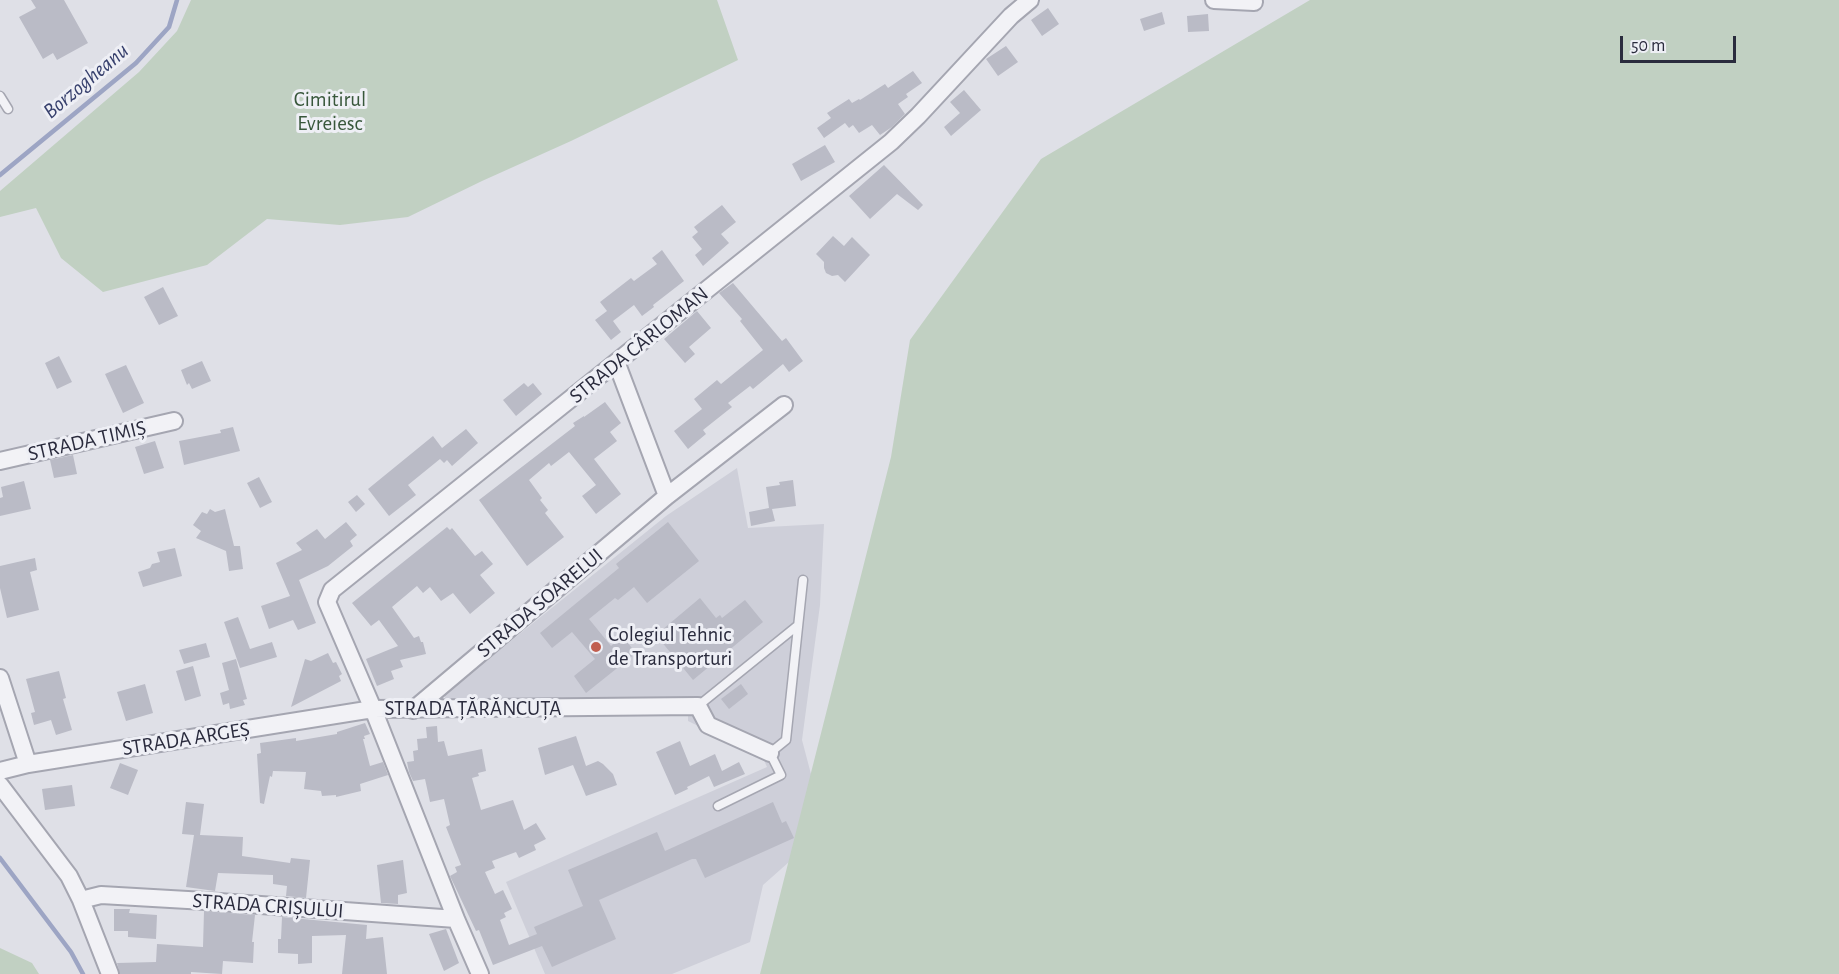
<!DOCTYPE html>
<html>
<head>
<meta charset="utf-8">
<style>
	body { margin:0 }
	#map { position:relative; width:1839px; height:974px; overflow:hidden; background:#dfe0e7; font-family:"Alegreya Sans",sans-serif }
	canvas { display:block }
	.scale { position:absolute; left:1620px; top:36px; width:116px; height:27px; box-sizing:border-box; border:3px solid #2a2b3d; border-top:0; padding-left:8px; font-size:18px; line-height:21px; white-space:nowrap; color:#2a2b3d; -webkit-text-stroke:4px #eeeff5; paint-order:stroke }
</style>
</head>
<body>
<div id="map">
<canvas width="1839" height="974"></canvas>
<div class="scale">50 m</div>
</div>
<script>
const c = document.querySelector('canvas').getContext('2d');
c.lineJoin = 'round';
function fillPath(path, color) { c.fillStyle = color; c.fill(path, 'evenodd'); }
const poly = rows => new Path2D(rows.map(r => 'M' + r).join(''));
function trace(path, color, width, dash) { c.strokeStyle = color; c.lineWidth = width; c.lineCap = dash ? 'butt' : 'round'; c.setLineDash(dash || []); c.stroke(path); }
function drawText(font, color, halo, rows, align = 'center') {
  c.font = font + ' "Alegreya Sans",sans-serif'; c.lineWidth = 6; c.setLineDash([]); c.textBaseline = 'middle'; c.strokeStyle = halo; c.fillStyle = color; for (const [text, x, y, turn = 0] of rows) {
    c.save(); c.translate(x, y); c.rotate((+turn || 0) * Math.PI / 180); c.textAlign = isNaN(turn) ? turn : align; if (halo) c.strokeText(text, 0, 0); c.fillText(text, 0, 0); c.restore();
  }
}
const built = poly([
	[737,468,748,528,824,524,820,605,802,740,821,812,815,839,763,885,750,942,672,974,545,974,506,882,767,767,763,758,688,721,688,697,445,701,445,694,666,516]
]);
const green = poly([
	[191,0,717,0,738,60,571,141,482,181,408,217,340,225,267,219,207,265,103,292,61,258,36,208,0,217,0,191,139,72,177,31],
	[1310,0,1839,0,1839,974,760,974,891,457,910,340,1041,159],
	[0,948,32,963,39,974,0,974]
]);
const stream = poly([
	[0,175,136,63,169,27,177,0],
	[0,858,71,952,83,974]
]);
const building = poly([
	[31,0,64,0,88,43,57,60,53,53,43,59,19,17,36,8],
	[1048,8,1059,24,1042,36,1031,20],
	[1162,12,1165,24,1144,31,1140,19],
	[1208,14,1209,31,1188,32,1187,16],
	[1006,46,1018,62,998,76,986,59],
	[913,71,922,83,906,94,908,97,898,104,905,114,892,127,880,135,872,125,859,133,853,125,849,128,845,123,824,138,817,128,831,118,827,113,849,99,852,103,859,99,860,100,885,84,888,88],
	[964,90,981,110,951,136,944,127,960,113,950,102],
	[825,145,835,162,801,181,792,164],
	[884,165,923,205,918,210,897,194,870,219,849,196],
	[722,205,736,222,721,234,729,243,703,266,695,255,702,249,692,237,698,232,694,227],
	[833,236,844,246,852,237,870,255,845,282,838,275,832,276,826,273,824,268,824,262,816,254],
	[662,250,684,281,653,305,654,307,642,316,634,305,613,321,621,332,611,340,595,320,607,311,600,302,631,278,634,281,657,264,652,258],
	[733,283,782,341,786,338,803,361,789,372,783,364,753,389,750,386,728,403,732,407,703,430,706,434,688,449,674,431,702,409,694,399,717,380,721,384,763,350,740,321,742,319,719,293],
	[163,287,178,316,159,325,144,297],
	[697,311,711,328,689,347,695,354,685,363,664,339],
	[59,356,72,382,57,389,45,363],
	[202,361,211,381,192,389,189,383,187,385,181,370],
	[126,365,144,403,123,413,105,374],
	[524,383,528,387,533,383,542,394,516,416,503,400],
	[605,402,621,423,610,432,617,441,594,459,621,494,596,514,582,496,596,485,569,452,551,466,549,463,529,480,542,498,540,500,548,510,545,513,564,537,527,566,479,500,575,426,573,423,584,416,584,417],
	[233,427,240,451,184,465,179,441,221,433,220,430],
	[466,429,478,443,452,466,447,460,444,463,440,459,408,485,416,495,389,516,368,489,433,436,442,448],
	[155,441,164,468,144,474,135,447],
	[73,455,77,474,54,478,50,460],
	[259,477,272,502,260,508,247,483],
	[793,480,796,506,772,509,775,521,751,526,749,512,769,508,766,487,780,485,779,482],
	[24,481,31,509,0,516,0,498,3,497,1,487],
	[357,495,365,504,356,512,348,502],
	[210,509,215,512,225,509,234,546,240,546,243,569,229,571,226,551,196,538,201,531,193,525,202,512,207,514],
	[346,522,357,535,350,541,353,546,328,566,299,580,316,623,298,630,293,620,269,629,261,606,290,596,276,563,302,550,296,543,317,529,325,539],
	[668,522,699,561,647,603,634,587,618,600,615,598,589,619,611,646,622,636,636,653,586,693,574,676,595,659,572,632,552,648,540,633,619,568,616,564],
	[447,527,450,530,452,528,475,556,482,551,493,564,480,575,495,593,470,614,453,593,441,601,430,587,423,593,417,586,392,607,414,638,419,636,421,642,423,642,426,654,400,660,403,667,391,671,394,679,377,686,366,659,398,646,379,620,371,626,352,603],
	[175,548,182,576,143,587,138,572,150,568,152,564,160,562,157,552],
	[35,558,37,570,30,572,39,610,7,618,0,588,0,566],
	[700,598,716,618,720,615,722,618,745,600,763,622,693,680,656,635],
	[238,617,250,649,272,642,277,657,240,668,224,622],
	[206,643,210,657,184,664,179,650],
	[328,653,333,663,336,662,342,674,339,676,341,681,291,707,305,659,311,661],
	[236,659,247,699,243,700,245,705,230,709,229,703,223,705,220,693,229,690,222,663],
	[193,666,201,696,185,701,176,671],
	[59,671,66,698,63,699,72,730,56,735,51,720,34,725,31,713,35,712,26,679],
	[145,684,153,713,126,721,117,692],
	[741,684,748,694,729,709,721,699],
	[365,723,370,734,364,736,365,739,363,739,370,766,383,762,388,775,360,784,361,791,336,797,336,795,322,796,321,791,304,789,306,772,273,771,272,777,270,776,264,804,260,803,257,754,261,753,260,743,296,738,296,741,337,734,337,732],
	[437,726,438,742,444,741,448,756,482,749,486,771,478,773,479,776,472,778,481,810,513,800,524,830,536,823,546,839,534,845,536,850,519,858,516,852,492,861,495,868,485,872,495,894,503,890,512,909,504,913,506,917,500,920,509,945,537,934,534,927,583,906,568,870,657,832,665,851,773,802,782,823,786,821,794,838,705,878,696,859,692,859,599,900,616,939,552,967,542,946,493,965,479,930,476,931,450,876,457,872,455,867,461,865,446,827,450,825,444,799,430,802,425,779,413,781,409,772,407,762,414,761,413,751,418,750,417,739,427,738,426,727],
	[576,736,586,766,598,761,603,764,613,774,617,785,586,796,573,765,545,775,538,748],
	[680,741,690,766,715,754,722,771,739,762,745,774,714,787,709,776,687,787,688,789,675,795,656,752],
	[120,763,138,770,128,795,110,788],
	[72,785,75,806,45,810,42,789],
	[186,802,204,804,200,835,243,837,242,856,290,863,291,858,310,860,306,898,286,896,287,886,273,884,273,875,218,873,215,891,186,887,194,835,182,834],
	[403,860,407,893,398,895,398,904,381,903,377,865],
	[114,909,130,909,129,913,157,915,156,939,128,937,128,931,114,931],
	[204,911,255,915,252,942,254,942,253,963,223,961,222,974,191,972,191,974,120,974,117,963,156,962,157,944,203,947],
	[282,917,367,925,366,939,383,937,387,974,342,974,346,935,312,936,312,963,298,964,298,954,278,953,278,939,281,939],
	[446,929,459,963,444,971,429,934]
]);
const lane = poly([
	[0,96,8,109],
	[698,706,797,626],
	[718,806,781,775,770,753,786,740,803,580]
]);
const street = poly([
	[1214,0,1254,2],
	[617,364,667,496],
	[0,461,174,421],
	[0,678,28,764],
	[413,710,667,496,784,405],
	[0,771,28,764,373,709,698,706,708,725,770,753],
	[0,785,69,876,81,900,110,974],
	[81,900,101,895,205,901,456,919],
	[480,974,456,919,373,709,327,602,332,590,891,142,918,116,1011,16,1030,0]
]);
const markers = [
	[596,647,6,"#c15e4f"]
];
const parkNames = [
	["Cimitirul",330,100],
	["Evreiesc",330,124]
];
const streetNames = [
	["STRADA CÂRLOMAN",639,345,-39],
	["STRADA TIMIȘ",87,441,-13],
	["STRADA SOARELUI",540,603,-40],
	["STRADA ȚĂRĂNCUȚA",473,709],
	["STRADA ARGEȘ",186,739,-9],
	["STRADA CRIȘULUI",268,906,4]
];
const poiNames = [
	["Colegiul Tehnic",608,635],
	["de Transporturi",608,659]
];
const waterNames = [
	["Borzogheanu",86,81,-40]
];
fillPath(built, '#cecfd9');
fillPath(green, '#c1d0c2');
trace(stream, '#9da5c4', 4.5);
fillPath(building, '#babbc6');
trace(lane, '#a5a6b1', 11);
trace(street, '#a5a6b1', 20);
trace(lane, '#f2f2f6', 8);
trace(street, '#f2f2f6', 16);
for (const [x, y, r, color] of markers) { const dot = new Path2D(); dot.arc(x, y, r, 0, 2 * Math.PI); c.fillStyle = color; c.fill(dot); trace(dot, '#eeeff5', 2); }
drawText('21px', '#38573b', '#eeeff5', parkNames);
drawText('21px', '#2a2b3d', '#eeeff5', streetNames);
drawText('21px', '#2a2b3d', '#eeeff5', poiNames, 'left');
drawText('italic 22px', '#37406d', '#eeeff5', waterNames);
</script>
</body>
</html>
